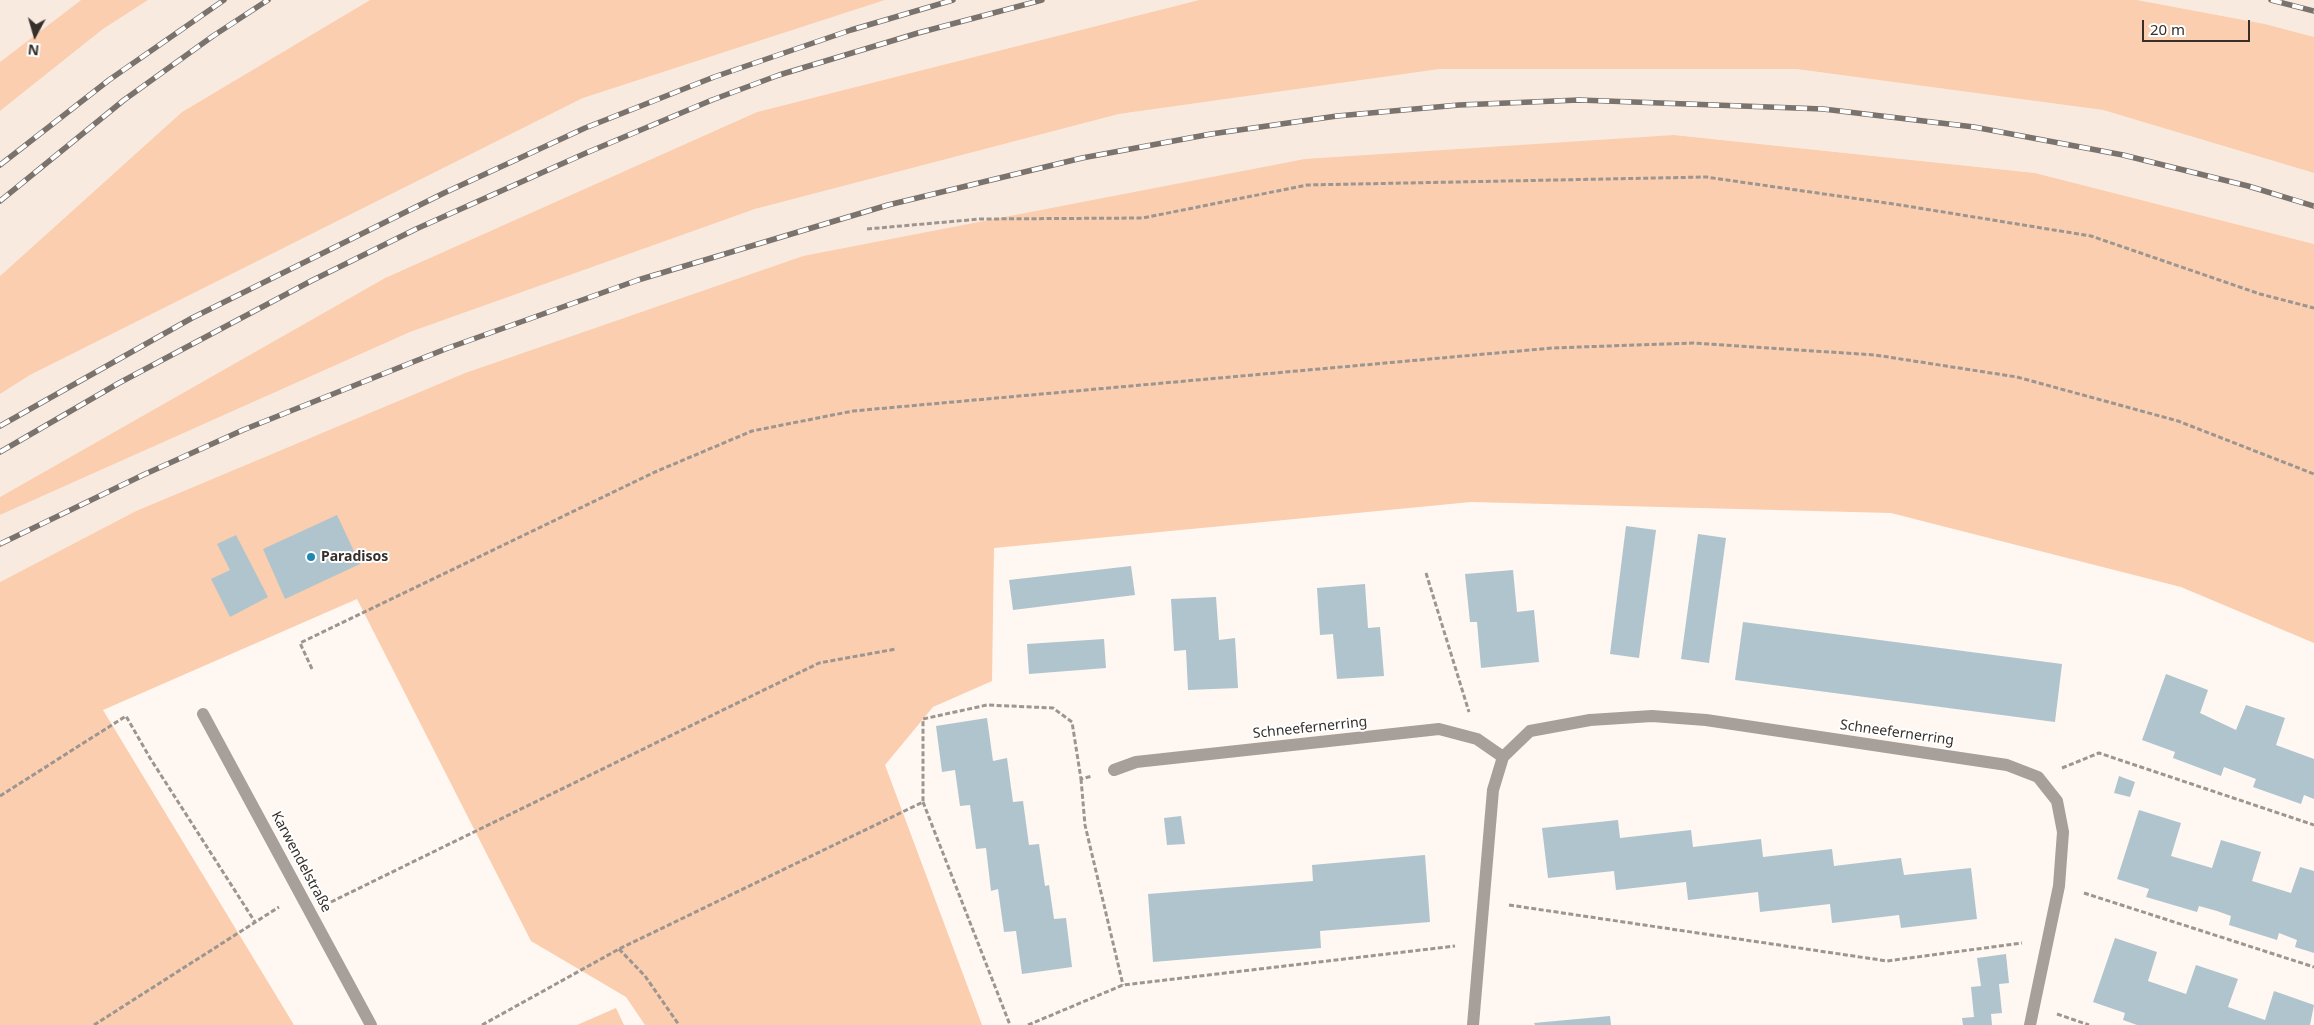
<!DOCTYPE html>
<html>
<head>
<meta charset="utf-8">
<style>
	body { margin:0 }
	#map { position:relative; width:2314px; height:1025px; overflow:hidden; background:#fff7f2; font-family:"Noto Sans",sans-serif }
	canvas { display:block }
	.north { position:absolute; left:10px; top:10px; width:50px; height:50px; -webkit-text-stroke:4px #fff; paint-order:stroke; rotate:186deg; font-size:14px; font-weight:700; line-height:20px; text-align:center; color:#362f2a }
	.north::after { content:''; display:block; margin:auto; width:18px; height:22px; background:#362f2a; clip-path:polygon(50% 0,100% 100%,50% 72%,0 100%) }
	.scale { position:absolute; left:2142px; top:20px; width:108px; height:22px; box-sizing:border-box; border:2px solid #362f2a; border-top:0; padding-left:6px; font-size:15px; line-height:18px; white-space:nowrap; color:#362f2a; -webkit-text-stroke:4px #fff; paint-order:stroke }
</style>
</head>
<body>
<div id="map">
<canvas width="2314" height="1025"></canvas>
<div class="north">N</div>
<div class="scale">20 m</div>
</div>
<script>
const c = document.querySelector('canvas').getContext('2d');
c.lineJoin = 'round';
function fillPath(path, color) { c.fillStyle = color; c.fill(path, 'evenodd'); }
const poly = rows => new Path2D(rows.map(r => 'M' + r).join(''));
function trace(path, color, width, dash) { c.strokeStyle = color; c.lineWidth = width; c.lineCap = dash ? 'butt' : 'round'; c.setLineDash(dash || []); c.stroke(path); }
function drawText(font, color, halo, rows, align = 'center') {
  c.font = font + ' "Noto Sans",sans-serif'; c.lineWidth = 4; c.setLineDash([]); c.textBaseline = 'middle'; c.strokeStyle = halo; c.fillStyle = color; for (const [text, x, y, turn = 0] of rows) {
    c.save(); c.translate(x, y); c.rotate((+turn || 0) * Math.PI / 180); c.textAlign = isNaN(turn) ? turn : align; if (halo) c.strokeText(text, 0, 0); c.fillText(text, 0, 0); c.restore();
  }
}
const built = poly([
	[0,0,81,0,0,62],
	[148,0,370,0,182,112,0,276,0,111,103,29],
	[885,0,1199,0,757,112,385,278,0,497,0,394,30,375,583,98],
	[2137,0,2314,0,2314,37,2265,24],
	[1440,69,1796,69,2103,110,2314,173,2314,244,2035,173,1674,135,803,256,465,373,136,511,0,582,0,515,410,332,755,209,1119,114]
]);
const green = poly([
	[81,0,148,0,103,29,0,111,0,62],
	[370,0,885,0,583,98,30,375,0,394,0,276,182,112],
	[1199,0,2137,0,2265,24,2314,37,2314,173,2103,110,1796,69,1440,69,1119,114,755,209,410,332,0,515,0,497,385,278,757,112],
	[1674,135,2035,173,2314,244,2314,643,2181,587,1891,513,1471,502,994,548,992,681,933,707,885,765,982,1025,645,1025,626,997,531,941,357,599,103,710,294,1025,0,1025,0,582,136,511,465,373,803,256,1305,159],
	[616,1008,624,1025,577,1025]
]);
const building = poly([
	[337,515,360,564,285,599,263,549],
	[1626,526,1656,530,1639,658,1610,654],
	[1698,534,1726,538,1709,663,1681,659],
	[236,535,268,597,230,617,211,579,230,570,217,544],
	[1131,566,1135,595,1013,610,1009,580],
	[1513,570,1517,612,1534,610,1539,662,1481,668,1477,622,1470,622,1465,574],
	[1365,584,1368,628,1380,627,1384,676,1337,679,1333,634,1320,635,1317,588],
	[1216,597,1219,640,1235,638,1238,688,1188,690,1186,650,1174,651,1171,599],
	[1743,622,2062,664,2055,722,1735,680],
	[1104,639,1106,668,1029,674,1027,644],
	[2166,674,2208,690,2200,713,2236,730,2246,705,2285,718,2276,745,2314,759,2314,799,2304,795,2301,804,2253,787,2256,779,2224,767,2221,776,2173,758,2175,752,2142,740],
	[987,718,993,761,1007,758,1013,802,1023,801,1029,845,1039,844,1045,886,1049,885,1054,919,1066,918,1072,967,1022,974,1016,931,1004,932,998,889,991,891,986,848,976,849,970,805,960,806,955,770,942,772,936,726],
	[2119,776,2135,782,2130,797,2114,793],
	[2139,810,2181,823,2171,856,2212,868,2221,840,2261,852,2252,881,2291,893,2300,867,2314,871,2314,953,2295,947,2297,940,2279,933,2277,940,2229,925,2231,916,2217,911,2199,906,2197,912,2146,897,2149,889,2117,879],
	[1181,816,1185,844,1167,845,1164,818],
	[1618,820,1620,838,1691,830,1693,847,1761,839,1763,857,1832,849,1834,866,1901,858,1904,875,1971,868,1977,919,1901,928,1899,915,1832,923,1830,904,1760,912,1758,892,1688,900,1686,882,1616,890,1614,871,1548,878,1542,828],
	[1425,855,1430,922,1320,931,1321,948,1153,962,1148,894,1313,881,1312,865],
	[2115,938,2157,952,2148,981,2186,994,2196,965,2238,979,2228,1007,2265,1020,2274,991,2314,1005,2310,1025,2137,1025,2123,1020,2125,1013,2093,1002],
	[2006,954,2009,983,1999,984,2002,1013,1991,1014,1992,1025,1963,1025,1962,1018,1974,1017,1971,987,1981,986,1977,958],
	[1610,1016,1611,1025,1535,1025,1534,1023]
]);
const path = poly([
	[867,229,980,219,1143,218,1307,185,1706,177,1894,204,2091,236,2260,294,2314,308],
	[1426,573,1469,712],
	[312,669,300,643,655,472,752,431,853,411,1552,348,1693,343,1875,355,2017,377,2178,421,2314,474],
	[2062,768,2099,753,2314,825],
	[1081,779,1085,825,1123,985],
	[0,796,126,716,150,758,255,922],
	[923,802,1010,1025],
	[2084,893,2314,967],
	[331,902,819,663,896,649],
	[1509,905,1887,961,2022,943],
	[619,949,645,976,679,1025],
	[2057,1014,2089,1025],
	[94,1025,279,907],
	[482,1025,619,949,923,802,923,719,987,705,1053,708,1072,722,1081,779,1092,776],
	[1028,1025,1123,985,1455,946]
]);
const minor = poly([
	[203,714,371,1025],
	[1114,770,1136,762,1439,729,1477,739,1503,757],
	[1473,1025,1493,790,1503,757,1530,731,1590,720,1652,716,1706,720,2007,765,2038,777,2057,801,2063,832,2059,886,2030,1025]
]);
const rail = poly([
	[2271,0,2314,11],
	[0,165,109,80,224,0],
	[0,201,124,100,213,36,268,0],
	[0,426,192,318,444,193,585,128,714,77,851,30,953,0],
	[0,452,119,383,311,281,416,229,586,153,712,100,779,75,918,33,1042,0],
	[0,544,143,475,243,430,448,348,638,280,888,205,1082,158,1211,134,1337,116,1459,105,1579,100,1823,109,1974,127,2123,155,2248,186,2314,206]
]);
const markers = [
	[311,557,5,"#1f88b0"]
];
const poiNames = [
	["Paradisos",321,557]
];
const streetNames = [
	["Schneefernerring",1310,728,-6],
	["Schneefernerring",1897,733,8],
	["Karwendelstraße",301,862,62]
];
fillPath(built, '#f9eadf');
fillPath(green, '#faceae');
fillPath(building, '#b0c4ce');
trace(path, '#9d9590', 3, [5, 2.5]);
trace(minor, '#a69f9a', 12);
trace(rail, '#7a726d', 5.5);
trace(rail, '#fff', 4, [11]);
for (const [x, y, r, color] of markers) { const dot = new Path2D(); dot.arc(x, y, r, 0, 2 * Math.PI); c.fillStyle = color; c.fill(dot); trace(dot, '#fff', 2); }
drawText('bold 14px', '#362f2a', '#fff', poiNames, 'left');
drawText('14px', '#362f2a', '#fff', streetNames);
</script>
</body>
</html>
